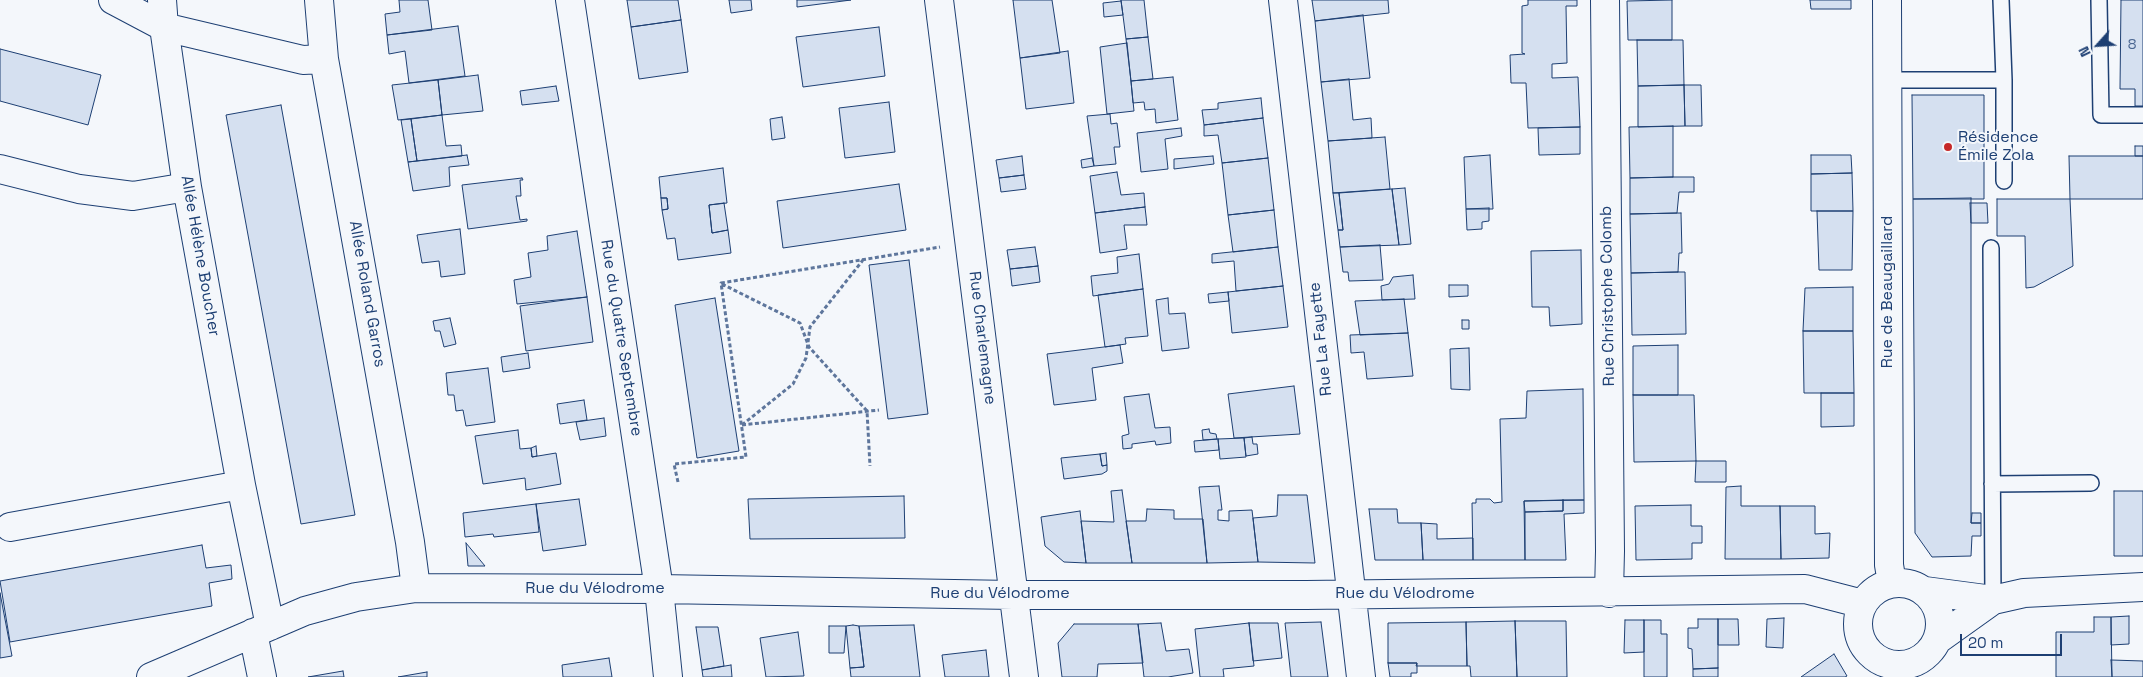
<!DOCTYPE html>
<html>
<head>
<meta charset="utf-8">
<style>
	body { margin:0 }
	#map { position:relative; width:2143px; height:677px; overflow:hidden; background:#f4f7fb; font-family:"Space Grotesk",sans-serif }
	canvas { display:block }
	.north { position:absolute; left:2073px; top:20px; width:50px; height:50px; -webkit-text-stroke:4px #f4f7fb; paint-order:stroke; rotate:244deg; font-size:14px; font-weight:700; line-height:20px; text-align:center; color:#1d3f73 }
	.north::after { content:''; display:block; margin:auto; width:18px; height:22px; background:#1d3f73; clip-path:polygon(50% 0,100% 100%,50% 72%,0 100%) }
	.scale { position:absolute; left:1960px; top:634px; width:102px; height:22px; box-sizing:border-box; border:2px solid #1d3f73; border-top:0; padding-left:6px; font-size:15px; line-height:18px; white-space:nowrap; color:#1d3f73; -webkit-text-stroke:4px #f4f7fb; paint-order:stroke }
</style>
</head>
<body>
<div id="map">
<canvas width="2143" height="677"></canvas>
<div class="north">N</div>
<div class="scale">20 m</div>
</div>
<script>
const c = document.querySelector('canvas').getContext('2d');
c.lineJoin = 'round';
function fillPath(path, color) { c.fillStyle = color; c.fill(path, 'evenodd'); }
const poly = rows => new Path2D(rows.map(r => 'M' + r).join(''));
function trace(path, color, width, dash) { c.strokeStyle = color; c.lineWidth = width; c.lineCap = dash ? 'butt' : 'round'; c.setLineDash(dash || []); c.stroke(path); }
function drawText(font, color, halo, rows, align = 'center') {
  c.font = font + ' "Space Grotesk",sans-serif'; c.lineWidth = 4; c.setLineDash([]); c.textBaseline = 'middle'; c.strokeStyle = halo; c.fillStyle = color; for (const [text, x, y, turn = 0] of rows) {
    c.save(); c.translate(x, y); c.rotate((+turn || 0) * Math.PI / 180); c.textAlign = isNaN(turn) ? turn : align; if (halo) c.strokeText(text, 0, 0); c.fillText(text, 0, 0); c.restore();
  }
}
const building = poly([
	[399,0,428,0,432,30,387,35,385,14,400,12,399,0],
	[627,0,678,0,681,20,631,27,627,0],
	[729,0,751,0,752,10,731,13,729,0],
	[797,0,851,0,797,7,797,0],
	[1013,0,1052,0,1060,53,1020,58,1013,0],
	[1121,0,1144,0,1148,37,1126,39,1121,0],
	[1312,0,1388,0,1389,13,1315,21,1312,0],
	[1528,0,1577,0,1577,6,1566,6,1567,63,1552,64,1552,78,1578,77,1580,127,1528,128,1526,83,1511,83,1510,55,1525,54,1522,53,1522,6,1528,5,1528,0],
	[1672,0,1672,40,1628,40,1627,1,1672,0],
	[1810,0,1851,0,1851,9,1811,9,1810,0],
	[2121,0,2143,0,2143,106,2135,106,2135,89,2120,89,2121,0],
	[1121,1,1123,15,1104,17,1103,3,1121,1],
	[1363,15,1370,78,1321,82,1315,21,1363,15],
	[681,20,688,72,639,79,631,27,681,20],
	[458,26,465,76,409,83,405,51,389,54,387,35,458,26],
	[879,27,885,76,803,87,796,37,879,27],
	[1148,37,1153,79,1131,81,1126,39,1148,37],
	[1637,40,1683,40,1684,85,1638,86,1637,40],
	[1127,43,1134,111,1107,114,1100,47,1127,43],
	[0,49,101,75,88,125,0,101,0,49],
	[1068,51,1074,103,1026,109,1020,58,1068,51],
	[478,75,483,111,442,115,438,80,478,75],
	[1173,77,1178,120,1156,123,1155,109,1145,110,1144,102,1133,103,1131,81,1173,77],
	[1349,79,1353,120,1371,118,1372,138,1328,141,1321,82,1349,79],
	[438,80,442,115,398,120,392,85,438,80],
	[1684,85,1685,126,1638,127,1638,86,1684,85],
	[1684,85,1701,85,1702,126,1685,126,1684,85],
	[556,86,559,101,522,105,520,91,556,86],
	[1912,95,1984,95,1984,199,1913,199,1912,95],
	[1261,98,1263,118,1204,125,1202,110,1218,109,1218,103,1261,98],
	[889,102,895,152,845,158,839,108,889,102],
	[281,105,355,515,301,524,226,115,281,105],
	[1110,114,1111,124,1117,123,1120,147,1114,147,1116,164,1094,166,1087,116,1110,114],
	[442,115,446,146,461,145,462,156,417,161,411,119,442,115],
	[782,117,785,138,772,140,770,119,782,117],
	[1263,118,1268,158,1222,163,1218,135,1204,136,1204,125,1263,118],
	[411,119,417,161,408,162,401,120,411,119],
	[1673,126,1673,177,1630,178,1629,127,1673,126],
	[1580,127,1580,154,1539,155,1538,128,1580,127],
	[1181,128,1182,136,1165,139,1168,169,1141,172,1137,133,1181,128],
	[1385,137,1390,189,1333,193,1328,141,1385,137],
	[2135,146,2143,146,2143,156,2135,156,2135,146],
	[467,155,469,165,449,167,450,186,413,191,408,162,467,155],
	[1490,155,1493,209,1466,209,1464,157,1490,155],
	[1811,155,1851,155,1852,173,1811,174,1811,155],
	[1022,156,1024,175,999,178,996,160,1022,156],
	[1213,156,1214,164,1174,169,1174,159,1213,156],
	[2069,156,2143,156,2143,199,2070,199,2069,156],
	[1092,158,1094,166,1082,168,1081,160,1092,158],
	[1268,158,1274,210,1228,215,1222,163,1268,158],
	[723,168,727,203,709,205,712,233,728,230,731,253,678,260,675,238,667,239,662,210,668,209,667,198,661,198,659,177,723,168],
	[1117,172,1121,195,1144,193,1145,207,1095,213,1090,176,1117,172],
	[1852,173,1853,211,1811,211,1811,174,1852,173],
	[1024,175,1026,189,1001,192,999,178,1024,175],
	[1673,177,1694,177,1694,192,1679,192,1677,213,1630,214,1630,178,1673,177],
	[522,178,523,180,520,180,521,196,516,196,520,220,527,219,527,221,468,229,462,185,522,178],
	[899,184,906,230,783,248,777,201,899,184],
	[1405,188,1411,244,1399,245,1392,189,1405,188],
	[1392,189,1399,245,1340,247,1338,230,1343,230,1339,193,1392,189],
	[1333,193,1339,193,1343,230,1338,230,1333,193],
	[661,198,667,198,668,209,662,210,661,198],
	[1971,198,1971,523,1981,523,1981,536,1972,536,1971,556,1932,557,1915,533,1913,199,1971,198],
	[1997,199,2070,199,2073,266,2034,287,2026,288,2025,236,1997,236,1997,199],
	[724,203,728,230,712,233,709,205,724,203],
	[1970,203,1987,203,1988,223,1971,223,1970,203],
	[1145,207,1147,225,1124,225,1127,249,1100,253,1095,213,1145,207],
	[1489,208,1489,221,1482,222,1482,229,1467,230,1466,209,1489,208],
	[1274,210,1278,247,1233,252,1228,215,1274,210],
	[1817,211,1853,211,1852,270,1819,270,1817,211],
	[1681,213,1682,253,1679,253,1678,272,1631,273,1630,214,1681,213],
	[460,229,465,274,441,277,439,261,422,263,417,235,460,229],
	[577,231,587,297,517,304,514,280,531,277,528,253,548,250,547,236,577,231],
	[1380,245,1383,280,1349,281,1348,272,1343,272,1340,247,1380,245],
	[1035,247,1038,266,1010,269,1007,250,1035,247],
	[1278,247,1283,286,1236,291,1234,261,1212,263,1212,254,1278,247],
	[1581,250,1582,324,1550,326,1549,307,1532,307,1531,251,1581,250],
	[1139,254,1143,289,1093,296,1091,276,1118,273,1117,257,1139,254],
	[909,260,928,414,888,419,869,265,909,260],
	[1038,266,1040,282,1012,286,1010,269,1038,266],
	[1678,272,1685,272,1686,334,1632,335,1631,273,1678,272],
	[1413,275,1415,299,1382,300,1381,286,1389,284,1393,277,1413,275],
	[1449,285,1468,285,1468,296,1449,297,1449,285],
	[1283,286,1288,327,1232,333,1228,292,1283,286],
	[1853,287,1853,331,1803,331,1805,288,1853,287],
	[1143,289,1148,336,1125,338,1126,344,1105,347,1098,295,1143,289],
	[1228,292,1229,301,1209,303,1208,294,1228,292],
	[587,297,593,342,526,351,520,306,587,297],
	[715,298,739,451,697,458,675,305,715,298],
	[1168,298,1169,314,1185,313,1189,348,1162,351,1156,300,1168,298],
	[1404,299,1408,333,1360,335,1355,301,1404,299],
	[450,318,456,344,444,347,440,331,435,331,433,321,450,318],
	[1462,320,1469,320,1469,329,1462,329,1462,320],
	[1803,331,1853,331,1854,393,1804,393,1803,331],
	[1408,333,1413,376,1367,379,1364,352,1351,353,1350,335,1408,333],
	[1120,345,1123,363,1092,368,1096,400,1054,405,1047,354,1120,345],
	[1678,345,1678,395,1633,395,1633,346,1678,345],
	[1469,348,1470,390,1451,389,1450,349,1469,348],
	[528,353,530,368,503,372,501,357,528,353],
	[488,368,495,422,466,426,463,410,456,411,454,395,448,395,446,373,488,368],
	[1294,386,1300,434,1234,438,1228,394,1294,386],
	[1583,389,1584,500,1524,501,1525,560,1473,560,1472,503,1476,503,1476,499,1490,499,1494,503,1502,502,1500,419,1526,418,1527,391,1583,389],
	[1821,393,1854,393,1854,426,1821,427,1821,393],
	[1149,394,1155,428,1170,427,1171,443,1156,445,1155,441,1132,444,1132,448,1123,449,1122,436,1129,434,1124,397,1149,394],
	[1633,395,1694,395,1696,461,1634,462,1633,395],
	[584,400,587,420,560,424,557,404,584,400],
	[604,418,606,436,580,440,576,422,604,418],
	[1209,429,1210,433,1216,434,1217,439,1203,440,1202,430,1209,429],
	[518,430,520,449,531,448,532,457,556,453,561,484,526,490,525,478,483,484,475,436,518,430],
	[1252,437,1253,444,1257,444,1258,454,1246,456,1244,438,1252,437],
	[1244,438,1246,457,1220,459,1218,439,1244,438],
	[1218,439,1219,450,1195,452,1194,441,1218,439],
	[536,446,537,456,532,457,531,448,536,446],
	[1106,453,1107,465,1102,466,1100,454,1106,453],
	[1100,454,1102,466,1107,465,1107,471,1102,474,1064,479,1061,458,1100,454],
	[1696,461,1726,461,1726,482,1695,482,1696,461],
	[1219,486,1222,510,1218,510,1218,520,1229,521,1229,511,1252,510,1258,562,1207,563,1199,487,1219,486],
	[1741,486,1741,506,1780,506,1781,559,1725,559,1726,487,1741,486],
	[1122,490,1132,563,1086,563,1081,521,1114,522,1111,491,1122,490],
	[2114,491,2143,491,2143,556,2114,556,2114,491],
	[1278,495,1307,495,1315,563,1258,562,1253,518,1277,516,1278,495],
	[904,496,905,538,750,539,748,499,904,496],
	[579,499,586,545,543,551,536,504,579,499],
	[1563,500,1584,500,1584,513,1564,514,1566,560,1525,560,1525,512,1563,511,1563,500],
	[1563,500,1563,511,1525,512,1524,501,1563,500],
	[536,504,539,532,494,537,493,534,465,537,463,513,536,504],
	[1691,505,1691,526,1702,526,1702,543,1692,543,1692,559,1636,560,1635,506,1691,505],
	[1780,506,1815,506,1815,534,1830,533,1829,558,1781,559,1780,506],
	[1147,509,1174,510,1174,519,1203,519,1207,563,1132,563,1126,521,1146,521,1147,509],
	[1369,509,1397,509,1398,523,1421,523,1423,560,1375,560,1369,509],
	[1080,511,1086,563,1064,562,1045,546,1041,517,1080,511],
	[1972,513,1981,513,1981,523,1971,523,1972,513],
	[1421,523,1437,524,1437,539,1473,538,1473,560,1423,560,1421,523],
	[466,543,485,566,468,566,466,543],
	[202,545,206,568,231,565,232,579,209,583,212,606,10,642,0,581,202,545],
	[0,593,12,656,0,658,0,593],
	[2129,616,2129,644,2111,645,2111,617,2129,616],
	[2094,617,2111,617,2112,677,2056,677,2056,632,2094,632,2094,617],
	[1784,618,1783,648,1766,647,1767,619,1784,618],
	[1698,619,1718,619,1718,668,1693,669,1692,649,1688,648,1688,628,1698,628,1698,619],
	[1718,619,1738,619,1739,645,1718,645,1718,619],
	[1625,620,1644,620,1644,652,1624,653,1625,620],
	[1644,620,1661,620,1661,634,1667,634,1667,677,1644,677,1644,620],
	[1515,621,1566,621,1567,677,1517,677,1515,621],
	[1515,621,1517,677,1471,677,1470,666,1467,666,1466,622,1515,621],
	[1321,622,1328,677,1291,677,1285,623,1321,622],
	[1466,622,1467,666,1416,666,1417,663,1388,663,1388,623,1466,622],
	[1161,623,1166,651,1189,649,1193,673,1168,677,1144,677,1138,624,1161,623],
	[1249,623,1254,666,1223,669,1224,677,1200,677,1195,629,1249,623],
	[1249,623,1278,623,1282,658,1253,661,1249,623],
	[1074,624,1138,624,1143,663,1098,664,1097,677,1062,677,1058,643,1074,624],
	[853,625,859,626,864,667,850,668,846,626,853,625],
	[914,625,920,677,851,677,850,668,864,667,859,626,914,625],
	[829,626,846,626,844,653,829,653,829,626],
	[696,627,718,627,724,666,702,670,696,627],
	[798,632,804,676,766,677,760,638,798,632],
	[986,650,989,677,945,677,942,655,986,650],
	[1834,654,1847,676,1845,677,1801,677,1834,654],
	[609,658,612,677,563,677,562,665,609,658],
	[2111,660,2143,661,2143,677,2112,677,2111,660],
	[1388,663,1417,663,1417,673,1411,673,1411,677,1390,677,1388,663],
	[731,665,732,677,703,677,702,670,731,665],
	[1718,668,1718,677,1693,677,1693,669,1718,668],
	[343,671,344,677,308,677,343,671],
	[427,672,427,677,398,677,427,672]
]);
const path = poly([
	[722,284,800,323,809,347,867,411,870,466],
	[742,425,793,384,806,358,810,327,863,260],
	[742,425,879,410],
	[678,482,674,464,746,457,721,283,940,247]
]);
const service = poly([
	[2001,0,2004,80,2004,181],
	[2099,0,2101,115,2143,115],
	[1887,80,2004,80],
	[1991,248,1993,600],
	[1992,484,2091,483]
]);
const minor = poly([
	[113,0,164,27,303,60,324,59],
	[162,0,164,27,187,187,241,485,270,626],
	[319,0,324,59,410,542,416,588],
	[570,0,659,589,668,677],
	[939,0,1024,677],
	[1283,0,1361,677],
	[1605,0,1610,551,1609,593],
	[1887,0,1889,565,1892,583],
	[0,169,79,189,133,196,187,187],
	[10,527,241,485],
	'1858 624a41 41 0 1 1 82 0a41 41 0 1 1-82 0Z',
	[1925,591,1993,600,2024,593,2143,587],
	[253,633,262,677],
	[1937,640,1993,600],
	[151,677,305,611,356,597,416,588,659,589,1013,595,1306,595,1805,589,1863,604]
]);
const markers = [
	[1948,147,5,"#c62828"]
];
const numberNames = [
	["8",2132,45]
];
const poiNames = [
	["Résidence",1958,138],
	["Émile Zola",1958,156]
];
const streetNames = [
	["Allée Hélène Boucher",200,256,80],
	["Rue de Beaugaillard",1888,292,-90],
	["Allée Roland Garros",367,294,80],
	["Rue Christophe Colomb",1608,296,-91],
	["Rue du Quatre Septembre",621,338,81],
	["Rue Charlemagne",982,338,83],
	["Rue La Fayette",1321,339,-96],
	["Rue du Vélodrome",595,589],
	["Rue du Vélodrome",1000,594],
	["Rue du Vélodrome",1405,594]
];
fillPath(building, '#d5e0f0');
trace(building, '#1d3f73', 1);
trace(service, '#1d3f73', 18);
trace(minor, '#1d3f73', 30);
trace(path, '#5e769c', 3, [4, 2.5]);
trace(service, '#f4f7fb', 15);
trace(minor, '#f4f7fb', 28);
for (const [x, y, r, color] of markers) { const dot = new Path2D(); dot.arc(x, y, r, 0, 2 * Math.PI); c.fillStyle = color; c.fill(dot); trace(dot, '#f4f7fb', 2); }
drawText('14px', '#4b6792', null, numberNames);
drawText('16px', '#1d3f73', '#f4f7fb', poiNames, 'left');
drawText('16px', '#1d3f73', '#f4f7fb', streetNames);
</script>
</body>
</html>
